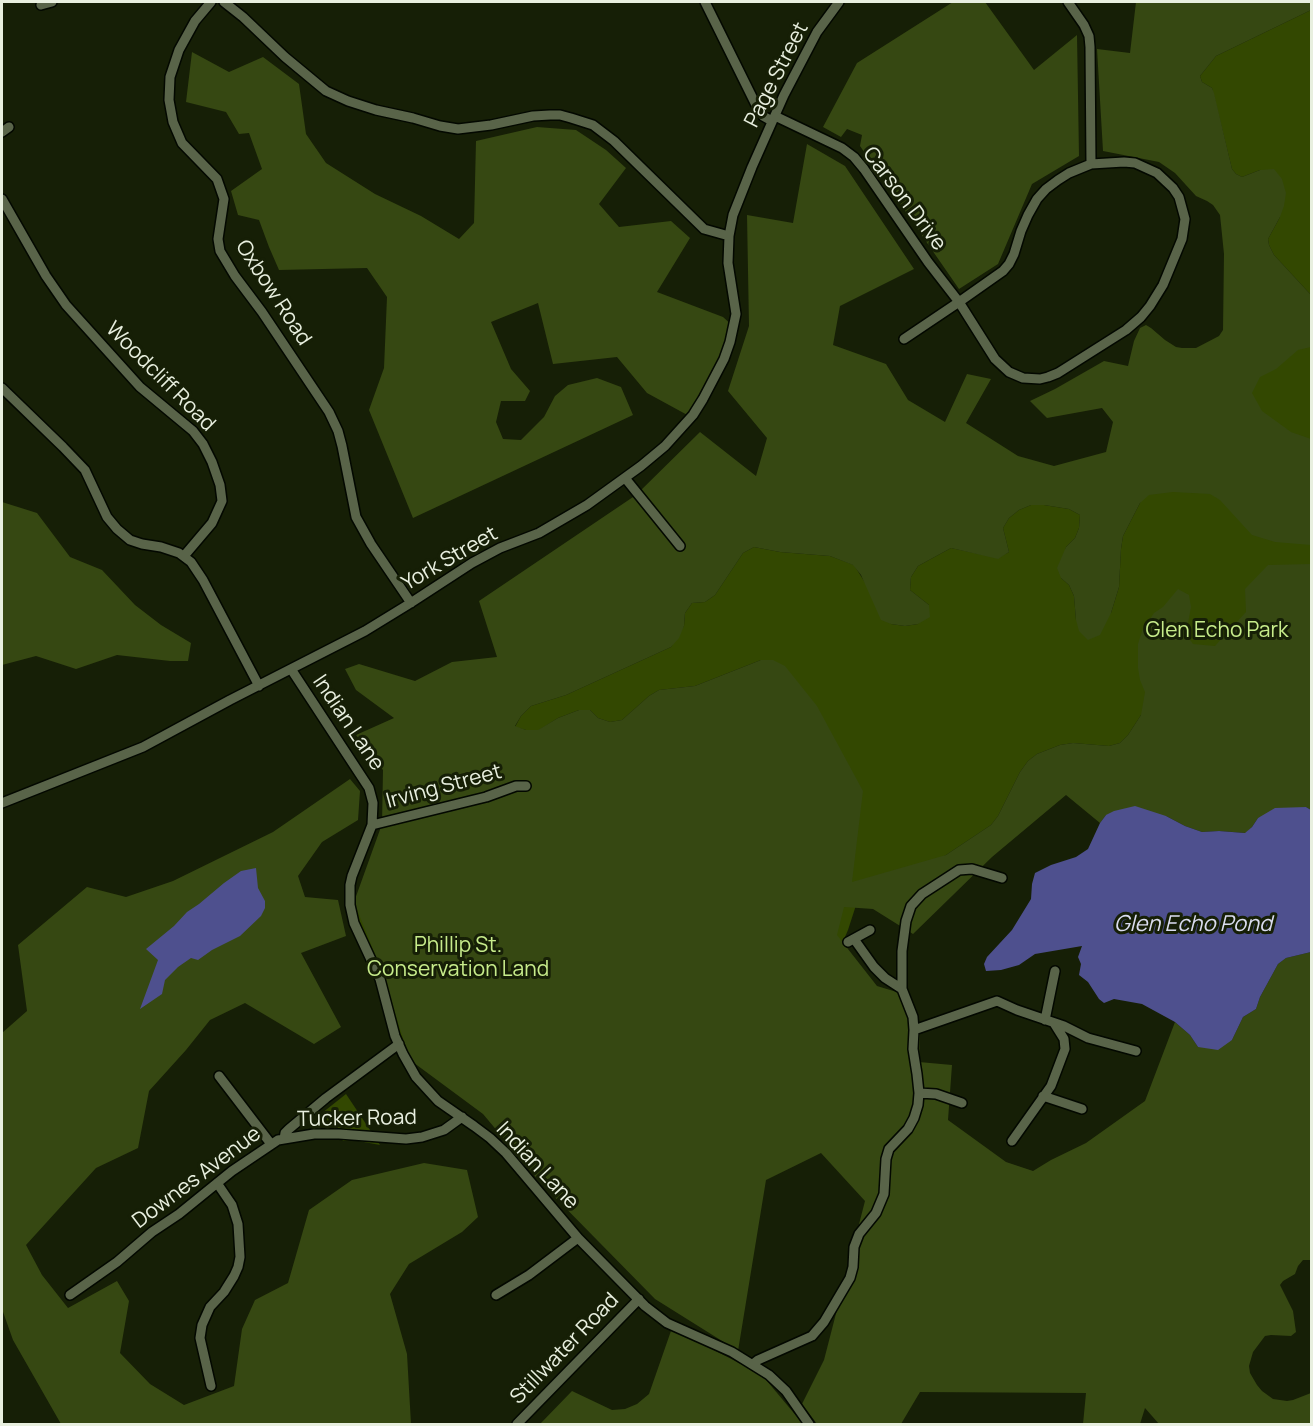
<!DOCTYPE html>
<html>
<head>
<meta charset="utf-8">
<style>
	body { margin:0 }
	#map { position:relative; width:1313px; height:1426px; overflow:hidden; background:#161f06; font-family:Manrope,sans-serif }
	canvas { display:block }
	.frame { position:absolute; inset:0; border:3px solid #e8efdf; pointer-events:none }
</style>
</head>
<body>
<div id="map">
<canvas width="1313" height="1426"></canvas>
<div class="frame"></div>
</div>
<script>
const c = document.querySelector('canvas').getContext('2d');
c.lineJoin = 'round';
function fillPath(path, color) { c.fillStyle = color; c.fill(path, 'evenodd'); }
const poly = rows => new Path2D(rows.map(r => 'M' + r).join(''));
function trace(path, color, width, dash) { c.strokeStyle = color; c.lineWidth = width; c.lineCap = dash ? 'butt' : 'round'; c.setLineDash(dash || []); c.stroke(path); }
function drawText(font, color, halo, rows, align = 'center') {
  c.font = font + ' Manrope,sans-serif'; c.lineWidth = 6; c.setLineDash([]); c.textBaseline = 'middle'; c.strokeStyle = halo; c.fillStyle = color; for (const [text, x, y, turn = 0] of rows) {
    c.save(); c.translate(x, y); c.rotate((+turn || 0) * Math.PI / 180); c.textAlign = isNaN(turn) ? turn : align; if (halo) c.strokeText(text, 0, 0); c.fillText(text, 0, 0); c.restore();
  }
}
const green = poly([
	[1311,10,1311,295,1274,255,1269,245,1268,239,1280,217,1260,170,1242,177,1236,174,1232,169,1212,88,1202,82,1200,76,1216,56],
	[1311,331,1311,808,1141,715,1128,735,1120,743,1109,746,1073,743,1060,745,1037,754,1028,761,1020,772,998,816,991,825,946,855,858,899,848,930,842,944,522,1017,406,1063,386,1003,359,940,353,897,508,870,761,660,695,686,659,690,649,696,622,720,610,722,598,718,590,710,579,710,558,718,539,730,526,730,515,727,521,716,531,706,566,695,671,647,684,626,685,613,692,603,705,602,715,595,743,553,754,547,780,552,830,556,854,565,891,624,905,626,918,624,929,605,910,590,911,577,918,566,951,548,998,558,1009,552,1003,528,1009,518,1019,510,1031,505,1044,505,1069,509,1080,515,1079,528,1075,538,1066,547,1061,578,1069,585,1074,596,1076,620,1111,613,1119,587,1121,549,1123,536,1140,503,1161,423],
	[346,1094,380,1145,353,1140,343,1141,322,1113]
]);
const forest = poly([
	[953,2,985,2,1034,70,1077,35,1079,156,1032,184,998,264,959,289,860,146,862,135,847,129,841,137,823,127,857,63],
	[1136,2,1311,2,1311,10,1216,56,1200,76,1202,82,1212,88,1214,93,1232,169,1236,174,1242,177,1260,170,1274,169,1282,179,1286,193,1284,206,1280,217,1268,239,1269,245,1274,255,1311,295,1311,347,1298,350,1276,369,1260,377,1252,393,1262,411,1291,432,1311,439,1311,545,1275,542,1252,535,1220,500,1210,494,1173,492,1149,495,1140,503,1123,536,1121,549,1119,587,1111,613,1100,635,1088,640,1079,631,1076,620,1074,596,1069,585,1061,578,1057,568,1066,547,1075,538,1079,528,1080,515,1069,509,1044,505,1031,505,1019,510,1009,518,1003,528,1009,552,998,559,951,548,918,566,911,577,910,590,929,605,930,617,918,624,905,626,891,624,881,620,861,575,853,565,830,556,780,552,754,547,743,553,715,595,705,602,692,603,685,613,684,626,679,638,671,647,566,695,531,706,521,716,515,726,526,730,538,730,558,718,579,710,590,710,598,718,610,722,622,720,649,696,659,690,695,686,761,660,773,660,785,666,817,706,863,791,852,882,946,855,991,825,998,816,1020,772,1028,761,1037,754,1060,745,1073,743,1109,746,1120,743,1128,735,1141,715,1145,692,1140,680,1138,668,1138,644,1142,631,1154,613,1163,607,1178,589,1189,595,1191,607,1186,634,1193,644,1215,646,1246,612,1245,589,1268,565,1311,564,1311,810,1306,807,1258,818,1252,827,1246,833,1219,831,1202,832,1185,826,1166,816,1106,815,1100,823,1066,795,992,857,913,934,873,909,844,907,837,935,877,986,910,996,920,1033,919,1062,952,1065,948,1120,1006,1162,1033,1171,1051,1160,1086,1143,1145,1101,1175,1022,1190,1035,1198,1047,1232,1040,1243,1017,1256,1009,1260,997,1278,964,1286,958,1311,952,1311,1260,1303,1260,1298,1266,1295,1274,1283,1281,1280,1285,1293,1311,1296,1332,1291,1336,1271,1335,1265,1336,1253,1352,1249,1366,1250,1373,1257,1385,1262,1391,1273,1399,1287,1401,1293,1400,1311,1393,1311,1424,1159,1424,1145,1408,1140,1424,1083,1424,1086,1393,920,1392,901,1424,817,1424,802,1404,824,1360,865,1201,821,1153,766,1180,738,1351,655,1299,540,1182,483,1114,410,1060,381,969,354,902,382,824,383,770,356,735,394,718,356,690,345,669,359,664,415,681,452,662,497,657,479,601,636,495,700,432,756,476,767,438,728,391,749,326,747,215,793,223,807,144,845,166,914,269,840,306,833,345,886,364,908,400,945,422,967,374,991,379,966,423,1018,456,1054,466,1106,452,1113,422,1102,408,1047,418,1030,401,1055,389,1104,361,1128,366,1134,341,1140,328,1146,325,1151,328,1165,340,1176,347,1182,348,1196,348,1219,336,1223,330,1224,254,1220,215,1213,205,1207,201,1196,196,1175,173,1159,162,1103,151,1097,49,1130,53],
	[192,52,229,72,263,57,299,84,306,134,326,163,375,194,421,216,459,239,474,223,476,141,537,127,576,130,606,150,626,168,599,204,619,227,671,221,690,238,657,292,723,317,734,327,730,342,691,417,647,393,617,357,553,364,538,303,491,322,511,369,530,391,525,401,501,401,496,422,503,439,521,440,544,417,555,396,568,385,597,378,621,387,633,415,413,518,369,410,384,368,387,297,367,268,279,270,269,247,259,220,238,215,231,191,262,169,249,133,239,134,226,112,186,102],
	[2,502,37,513,70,557,102,570,135,605,161,625,191,643,188,661,170,661,117,655,76,669,36,656,2,665],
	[350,779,360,791,358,820,322,842,298,876,305,897,338,900,346,936,301,953,341,1027,314,1044,245,1003,210,1020,186,1050,149,1091,138,1148,96,1168,26,1245,42,1275,68,1308,117,1281,129,1301,120,1353,150,1384,184,1405,234,1386,242,1329,255,1300,288,1283,309,1210,352,1180,424,1163,467,1170,478,1217,462,1232,409,1264,390,1294,407,1354,411,1424,61,1424,13,1340,2,1309,2,1033,27,1011,18,945,87,887,126,897,173,881,273,832],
	[672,1328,762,1375,803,1424,540,1424,572,1391,612,1410,625,1409,637,1404,649,1394]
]);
const water = poly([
	[1135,806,1166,816,1185,826,1202,832,1219,831,1245,833,1252,827,1258,818,1275,808,1306,807,1311,810,1311,952,1286,958,1278,964,1260,997,1256,1009,1243,1017,1232,1040,1218,1050,1198,1047,1190,1035,1175,1022,1142,1004,1114,999,1104,1003,1099,999,1088,982,1079,975,1081,964,1078,957,1082,946,1035,954,1019,965,1001,970,986,971,984,964,987,957,1012,930,1031,899,1032,884,1035,873,1051,865,1076,857,1088,849,1100,823,1106,815,1114,811],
	[256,868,258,888,265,901,265,908,261,916,240,936,212,950,198,960,191,958,178,967,165,980,162,994,140,1009,158,960,146,949,174,926,187,912,199,904,224,883,241,871]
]);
const minor = poly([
	[211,2,195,21,179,50,170,77,169,100,173,122,182,143,217,179,224,199,218,239,220,251,235,276,262,312,329,412,338,431,342,446,356,517,371,544,411,603],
	[224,2,243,17,285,57,326,91,348,101,376,110,413,118,440,126,458,129,491,125,533,116,550,115,560,115,571,118,593,125,614,141,704,229,729,236],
	[705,2,758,109,763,116,772,121],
	[1068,2,1084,25,1089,36,1090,47,1091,164],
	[41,5,52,2],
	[775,116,842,148,854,157,864,169,928,262,959,302,995,359,1009,372,1023,378,1040,379,1048,377,1058,373,1126,330,1141,317,1150,306,1163,285,1182,239,1185,219,1179,197,1173,188,1157,173,1135,163,1124,162,1091,164,1069,173,1058,180,1046,189,1037,199,1028,215,1021,231,1014,254,1009,264,1003,271,959,302,904,339],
	[2,132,9,127],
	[2,199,46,276,66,305,140,387,193,431,203,444,212,462,220,485,222,501,212,523,184,556],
	[2,388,63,447,85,470,107,517,117,529,130,540,142,544,161,547,179,553,191,562,203,580,259,686],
	[625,478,680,546],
	[291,669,369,788,373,803,372,825,352,876,350,885,350,905,354,923,380,979,395,1036,403,1054,416,1077,438,1101,474,1126,490,1138,506,1153,578,1238,645,1306,667,1323,732,1352,769,1375,786,1391,809,1424],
	[2,803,143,747,230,700,365,631,409,604,472,563,500,548,539,533,587,505,641,466,665,446,693,415,703,399,724,359,730,342,736,314,728,263,729,236,733,215,752,167,784,95,817,32,839,2],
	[372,825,486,797,516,786,526,786],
	[854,939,874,967,885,978,902,989],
	[848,942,870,930],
	[1045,1020,1055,971],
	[914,1030,997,1001,1017,1010,1064,1026,1088,1038,1136,1051],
	[219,1076,271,1144],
	[919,1093,936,1094,962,1103],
	[1043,1096,1082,1109],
	[284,1139,285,1133,289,1129,326,1098,399,1044],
	[1012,1141,1051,1086,1065,1049,1064,1039,1054,1023],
	[70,1295,117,1262,152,1232,179,1214,232,1171,278,1140,314,1134,339,1134,406,1139,422,1137,444,1130,462,1117],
	[496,1295,529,1275,578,1238],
	[753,1364,758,1360,812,1336,824,1322,850,1278,853,1267,854,1247,859,1234,876,1213,884,1194,886,1159,889,1149,908,1129,914,1118,918,1105,919,1093,917,1074,913,1049,914,1030,913,1017,902,989,902,951,906,921,911,906,922,894,959,870,972,869,1002,878],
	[211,1386,200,1338,202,1325,210,1307,224,1292,234,1276,238,1267,240,1257,238,1224,232,1205,217,1183],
	[517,1424,639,1299]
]);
const streetNames = [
	["Page Street",777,75,-63],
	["Carson Drive",904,199,53],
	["Oxbow Road",273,293,57],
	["Woodcliff Road",160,377,45],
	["York Street",450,559,-30],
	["Indian Lane",348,723,56],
	["Irving Street",444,787,-15],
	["Tucker Road",357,1119,-1],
	["Indian Lane",537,1166,47],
	["Downes Avenue",197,1178,-37],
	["Stillwater Road",565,1349,-46]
];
const parkNames = [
	["Glen Echo Park",1217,631],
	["Phillip St.",458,946],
	["Conservation Land",458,970]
];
const waterNames = [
	["Glen Echo Pond",1193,925]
];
fillPath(green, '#334801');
fillPath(forest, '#364812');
fillPath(water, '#4e508e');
trace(minor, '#030800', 12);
trace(minor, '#596449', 9);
drawText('21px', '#e8efdf', '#161f06', streetNames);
drawText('21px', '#c7ec8b', '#161f06', parkNames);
drawText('italic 22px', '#dadcef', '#161f06', waterNames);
</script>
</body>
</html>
